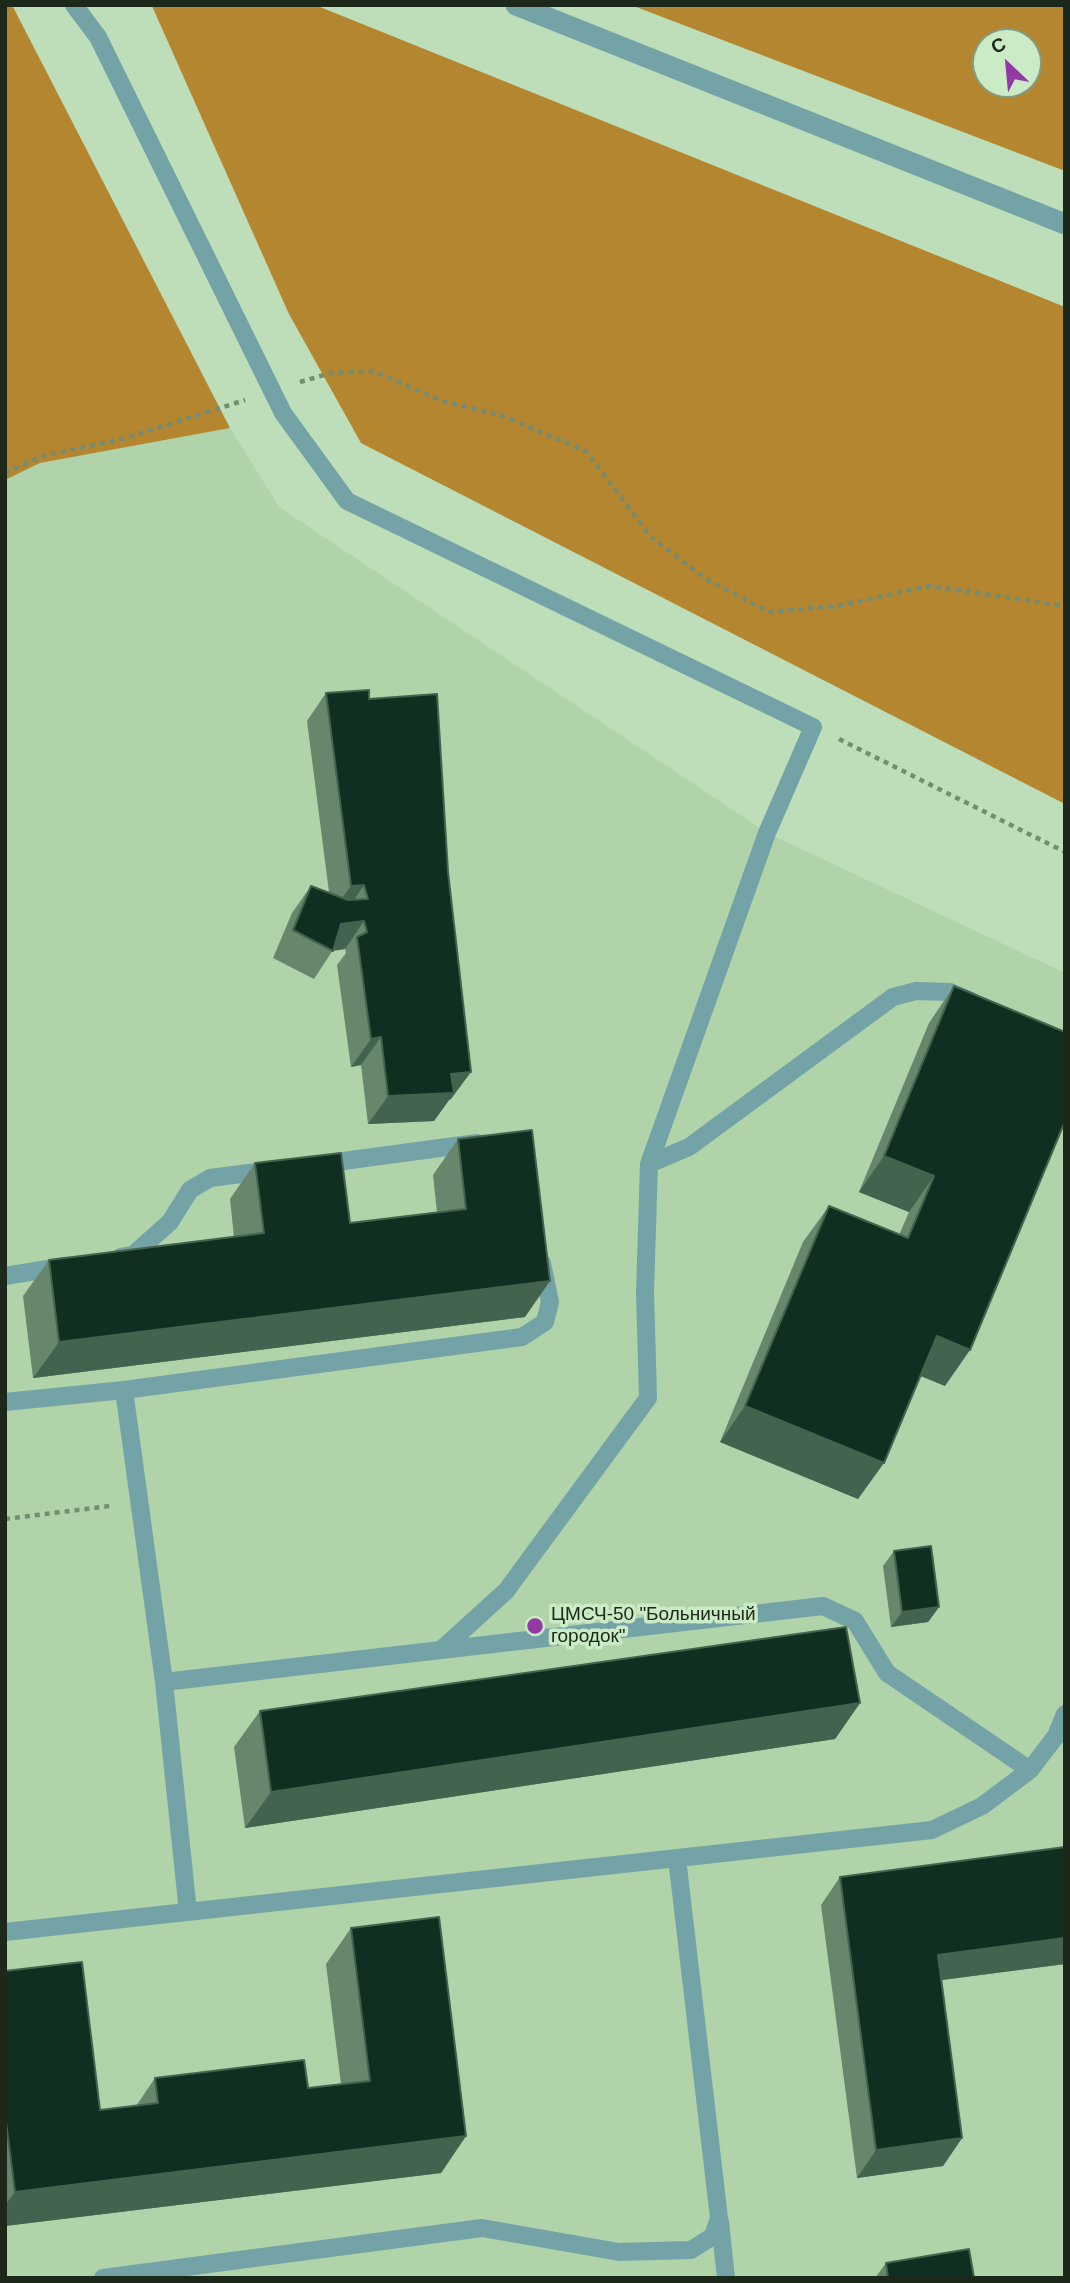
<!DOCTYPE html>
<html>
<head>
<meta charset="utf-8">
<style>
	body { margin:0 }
	#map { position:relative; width:1070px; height:2283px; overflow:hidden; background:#beddb9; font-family:Helvetica,sans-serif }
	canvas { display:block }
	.frame { position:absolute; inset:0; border:7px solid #1c281a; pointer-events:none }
	.north { position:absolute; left:972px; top:28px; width:70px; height:70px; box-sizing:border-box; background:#cbeac6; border:2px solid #859c81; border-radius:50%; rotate:334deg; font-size:19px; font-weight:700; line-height:28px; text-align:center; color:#1c281a }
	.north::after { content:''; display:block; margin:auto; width:24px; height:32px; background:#9339a5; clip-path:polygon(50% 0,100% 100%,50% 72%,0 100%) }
</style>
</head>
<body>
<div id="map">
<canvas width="1070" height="2283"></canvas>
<div class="frame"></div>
<div class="north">С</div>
</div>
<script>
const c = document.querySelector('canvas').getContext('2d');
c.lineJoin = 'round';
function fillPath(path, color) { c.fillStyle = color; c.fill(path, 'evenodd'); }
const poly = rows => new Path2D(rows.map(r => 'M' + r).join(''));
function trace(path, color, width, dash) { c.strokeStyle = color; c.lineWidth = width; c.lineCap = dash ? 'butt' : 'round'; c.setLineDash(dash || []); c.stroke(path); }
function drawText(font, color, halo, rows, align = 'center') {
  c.font = font + ' Helvetica,sans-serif'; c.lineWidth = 7; c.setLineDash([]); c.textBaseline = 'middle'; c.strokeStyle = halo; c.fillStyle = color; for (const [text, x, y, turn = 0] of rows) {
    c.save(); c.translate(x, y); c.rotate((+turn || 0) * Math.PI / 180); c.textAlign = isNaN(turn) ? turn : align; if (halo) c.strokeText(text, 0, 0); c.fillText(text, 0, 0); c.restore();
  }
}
const built = poly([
	[230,428,279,507,767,833,1065,973,1065,2278,5,2278,5,480,40,463]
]);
const forest = poly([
	[5,5,12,5,230,428,40,463,5,480],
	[315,5,1065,307,1065,804,361,443,289,314,152,6],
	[631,5,1065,5,1065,171],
	[986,42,1028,42,1028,84,986,84]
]);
const path = poly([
	[300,382,331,373,373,371,442,401,503,416,586,451,650,536,706,579,769,612,836,606,930,586,1065,606],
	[5,473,42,456,126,438,245,400],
	[839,739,1065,852],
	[5,1519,110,1506]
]);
const lane = poly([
	[74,5,98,37,283,413,347,501,813,727,767,833,649,1164,645,1292,648,1398,506,1591,441,1650,164,1682,188,1912],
	[321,1164,477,1143],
	[649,1164,689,1147,893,997,916,991,950,992,971,1001],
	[121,1257,133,1255,170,1222,190,1190,210,1178,272,1170],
	[5,1276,66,1266],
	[124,1390,164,1682],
	[5,1402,124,1390,522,1337,545,1322,550,1302,542,1263],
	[441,1650,823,1606,855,1621,887,1673,1030,1770],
	[5,1932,932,1830,982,1806,1030,1770,1056,1736,1065,1714],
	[720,2222,726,2278],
	[103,2278,482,2228,619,2252,691,2250,713,2236,719,2218,677,1858]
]);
const street = poly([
	[516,5,1065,224]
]);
const wall = poly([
	[326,693,369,699,451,1099,449,1100,434,1121,368,1124,361,1065,351,1067,337,965,346,953,345,949,333,950,314,979,273,958,292,913,311,886,329,892,307,721],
	[954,986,945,1386,920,1376,858,1499,720,1442,803,1242,829,1206,899,1235,909,1212,859,1192,929,1023],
	[458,1139,525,1317,33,1378,23,1296,49,1260,234,1237,230,1199,255,1163,350,1223,437,1212,433,1175],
	[894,1551,939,1607,928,1622,891,1627,883,1566],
	[860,1703,835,1739,245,1828,234,1747,260,1711],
	[1065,1847,1065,1964,941,1980,962,2138,943,2166,857,2178,821,1905,840,1877],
	[351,1928,466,2136,441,2173,5,2226,5,1971,100,2110,136,2106,155,2078,308,2088,341,2084,326,1964],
	[886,2263,974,2278,875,2278]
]);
const shadedWall = poly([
	[364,885,345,913,331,913,351,886],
	[364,921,345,949,332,951,341,924],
	[381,1037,361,1065,351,1067,371,1039],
	[471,1072,451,1099,449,1100,434,1121,368,1124,388,1096,451,1074],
	[884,1156,934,1176,909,1212,859,1192],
	[550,1281,525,1317,33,1378,59,1342],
	[937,1336,970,1350,945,1386,912,1372],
	[745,1406,884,1463,858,1499,720,1442],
	[939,1607,928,1622,891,1627,902,1612],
	[860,1703,835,1739,245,1828,271,1792],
	[1065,1938,1065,1964,919,1983,938,1955],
	[466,2136,441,2173,5,2226,5,2205,15,2192],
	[962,2138,943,2166,857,2178,876,2150]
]);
const building = poly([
	[369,690,369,699,437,694,448,872,471,1072,451,1074,454,1093,388,1096,381,1037,371,1039,357,937,367,932,364,921,341,924,333,951,293,930,311,886,348,900,368,899,364,885,351,886,326,693,369,690],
	[954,986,1065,1032,1065,1121,970,1350,937,1336,884,1463,745,1406,829,1206,908,1238,934,1176,884,1156,954,986],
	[532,1130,550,1281,59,1342,49,1260,264,1233,255,1163,341,1153,350,1223,466,1209,458,1139,532,1130],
	[931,1546,939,1607,902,1612,894,1551,931,1546],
	[846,1627,860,1703,271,1792,260,1711,846,1627],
	[1065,1847,1065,1938,938,1955,962,2138,876,2150,840,1877,1065,1847],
	[439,1917,466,2136,15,2192,5,2114,5,1971,82,1962,100,2110,158,2103,155,2078,304,2060,308,2088,370,2081,351,1928,439,1917],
	[969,2249,974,2278,888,2278,886,2263,969,2249]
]);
const markers = [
	[535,1626,9,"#9339a5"]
];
const poiNames = [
	["ЦМСЧ-50 \"Больничный",551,1615],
	["городок\"",551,1637]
];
fillPath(built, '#b0d3a9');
fillPath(forest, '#b3862f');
trace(path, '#758c72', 4.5, [5, 5]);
trace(lane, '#73a3a6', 18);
trace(street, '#73a3a6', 21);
fillPath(wall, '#67866c');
fillPath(shadedWall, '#44634e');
fillPath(building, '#102f20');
trace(building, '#44634e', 2);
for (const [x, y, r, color] of markers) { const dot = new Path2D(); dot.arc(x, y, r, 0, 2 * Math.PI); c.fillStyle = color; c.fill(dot); trace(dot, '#cbeac6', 2.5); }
drawText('19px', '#1c281a', '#cbeac6', poiNames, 'left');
</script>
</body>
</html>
